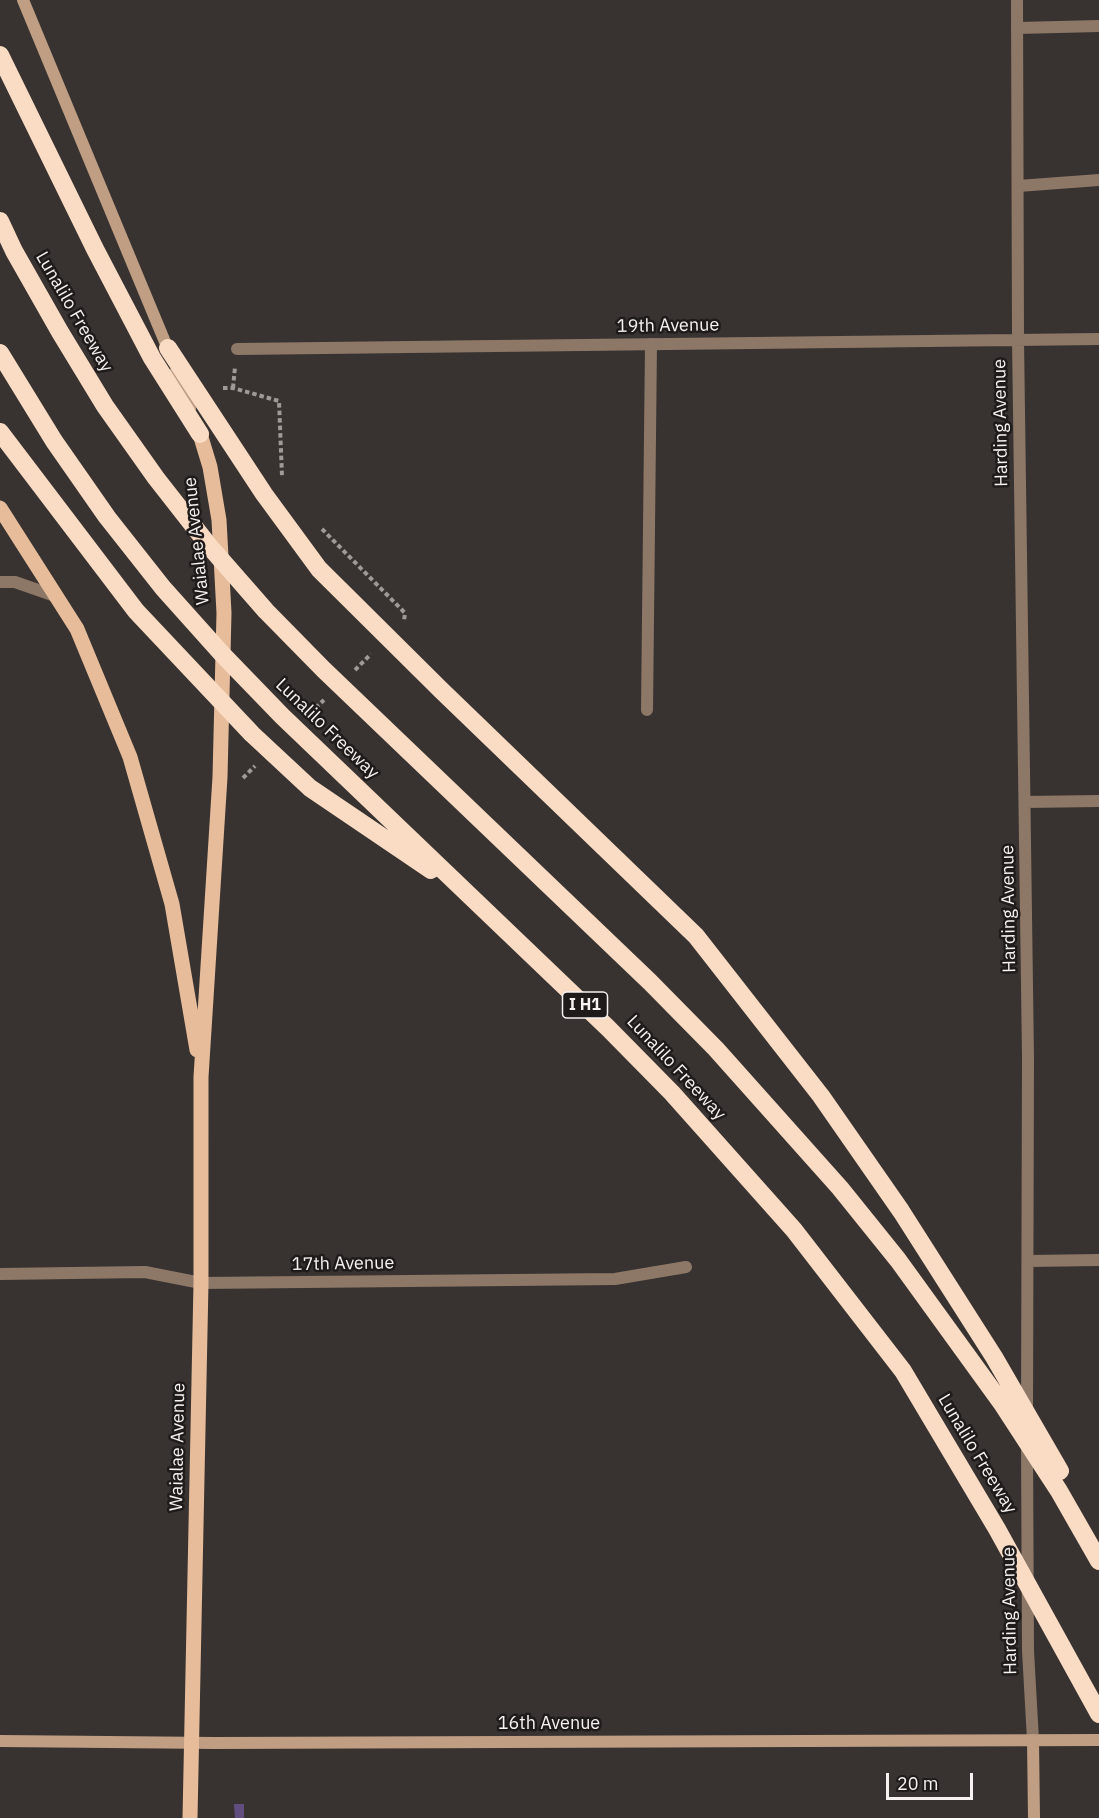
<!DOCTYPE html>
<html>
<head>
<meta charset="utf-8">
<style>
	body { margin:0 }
	#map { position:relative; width:1099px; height:1818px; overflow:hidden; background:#383330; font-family:"IBM Plex Sans",sans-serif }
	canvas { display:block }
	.scale { position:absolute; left:886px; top:1773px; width:87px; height:27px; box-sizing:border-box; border:3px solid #f6f2f1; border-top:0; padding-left:8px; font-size:18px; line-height:21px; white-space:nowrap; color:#f6f2f1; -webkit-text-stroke:4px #1e1b1a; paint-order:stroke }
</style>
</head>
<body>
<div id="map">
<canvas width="1099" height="1818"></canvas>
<div class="scale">20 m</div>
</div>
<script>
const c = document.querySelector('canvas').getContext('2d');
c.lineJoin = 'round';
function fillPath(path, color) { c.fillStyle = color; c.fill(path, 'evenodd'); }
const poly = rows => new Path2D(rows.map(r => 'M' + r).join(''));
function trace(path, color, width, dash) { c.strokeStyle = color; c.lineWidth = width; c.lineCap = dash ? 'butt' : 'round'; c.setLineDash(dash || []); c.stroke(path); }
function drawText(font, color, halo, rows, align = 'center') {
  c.font = font + ' "IBM Plex Sans",sans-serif'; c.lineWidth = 5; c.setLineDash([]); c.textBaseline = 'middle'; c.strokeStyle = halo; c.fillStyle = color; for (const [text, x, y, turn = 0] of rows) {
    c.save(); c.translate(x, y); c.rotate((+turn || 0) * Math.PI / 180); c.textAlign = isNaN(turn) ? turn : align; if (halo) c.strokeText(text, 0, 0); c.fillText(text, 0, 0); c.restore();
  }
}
const building = poly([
	[234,1804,244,1804,244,1818,235,1818]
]);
const path = poly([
	[223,388,233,388,279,401,282,476],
	[233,388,235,367],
	[322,529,405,613,404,621],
	[355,670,371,654],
	[310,713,324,700],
	[243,778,255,766]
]);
const lane = poly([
	[1017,28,1099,26],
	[1018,186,1099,180],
	[647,710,651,344]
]);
const street = poly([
	[1017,0,1018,340,1028,1057,1027,1412],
	[237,349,1099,339],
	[0,582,15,582,58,597],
	[1025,802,1099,801],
	[1028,1261,1099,1260],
	[0,1274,145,1272,201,1283,615,1279,686,1267],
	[1027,1444,1028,1651,1033,1740]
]);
const secondary = poly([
	[23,0,170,354],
	[176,371,190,408],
	[1033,1740,1034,1818],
	[0,1741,215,1743,1099,1740]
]);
const primary = poly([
	[0,508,77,629,130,757,172,904,197,1050],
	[190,1818,201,1283,201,1077,220,777,224,613,219,520,210,467,200,434]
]);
const highway = poly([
	[0,55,95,249,152,358,200,434],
	[0,221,14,251,60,332,105,406,156,478,210,547,266,611,324,670,650,982,716,1049,840,1188,898,1260,1003,1405,1059,1491,1099,1561],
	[168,348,264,494,319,569,441,690,696,936,821,1096,901,1211,994,1357,1060,1471],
	[0,353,54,441,107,517,163,588,223,655,282,716,608,1028,672,1093,794,1230,903,1371,997,1529,1099,1714],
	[0,432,136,611,252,734,310,788,431,870]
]);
const shields = [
	[585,1005,45]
];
const shieldNames = [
	["I H1",585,1005]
];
const streetNames = [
	["Lunalilo Freeway",74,312,60],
	["19th Avenue",668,326,-1],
	["Harding Avenue",1001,423,-91],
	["Waialae Avenue",197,541,-96],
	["Lunalilo Freeway",327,729,44],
	["Harding Avenue",1009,909,-91],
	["Lunalilo Freeway",676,1068,47],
	["17th Avenue",343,1264,-1],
	["Waialae Avenue",178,1447,-89],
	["Lunalilo Freeway",977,1454,59],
	["Harding Avenue",1010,1611,-91],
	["16th Avenue",549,1724]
];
fillPath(building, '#614e7e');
trace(path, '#9f9a98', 4, [4.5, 3]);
trace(lane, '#8d7868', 12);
trace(street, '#8d7868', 12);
trace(secondary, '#bf9e84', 12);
trace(primary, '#e6bc9a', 15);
trace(highway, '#fadbc3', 18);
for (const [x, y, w] of shields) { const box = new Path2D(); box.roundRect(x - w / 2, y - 13, w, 26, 4.5); c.fillStyle = '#1e1b1a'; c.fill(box); trace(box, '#f6f2f1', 1.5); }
drawText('bold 16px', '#f6f2f1', null, shieldNames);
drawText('18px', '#f6f2f1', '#1e1b1a', streetNames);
</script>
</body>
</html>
